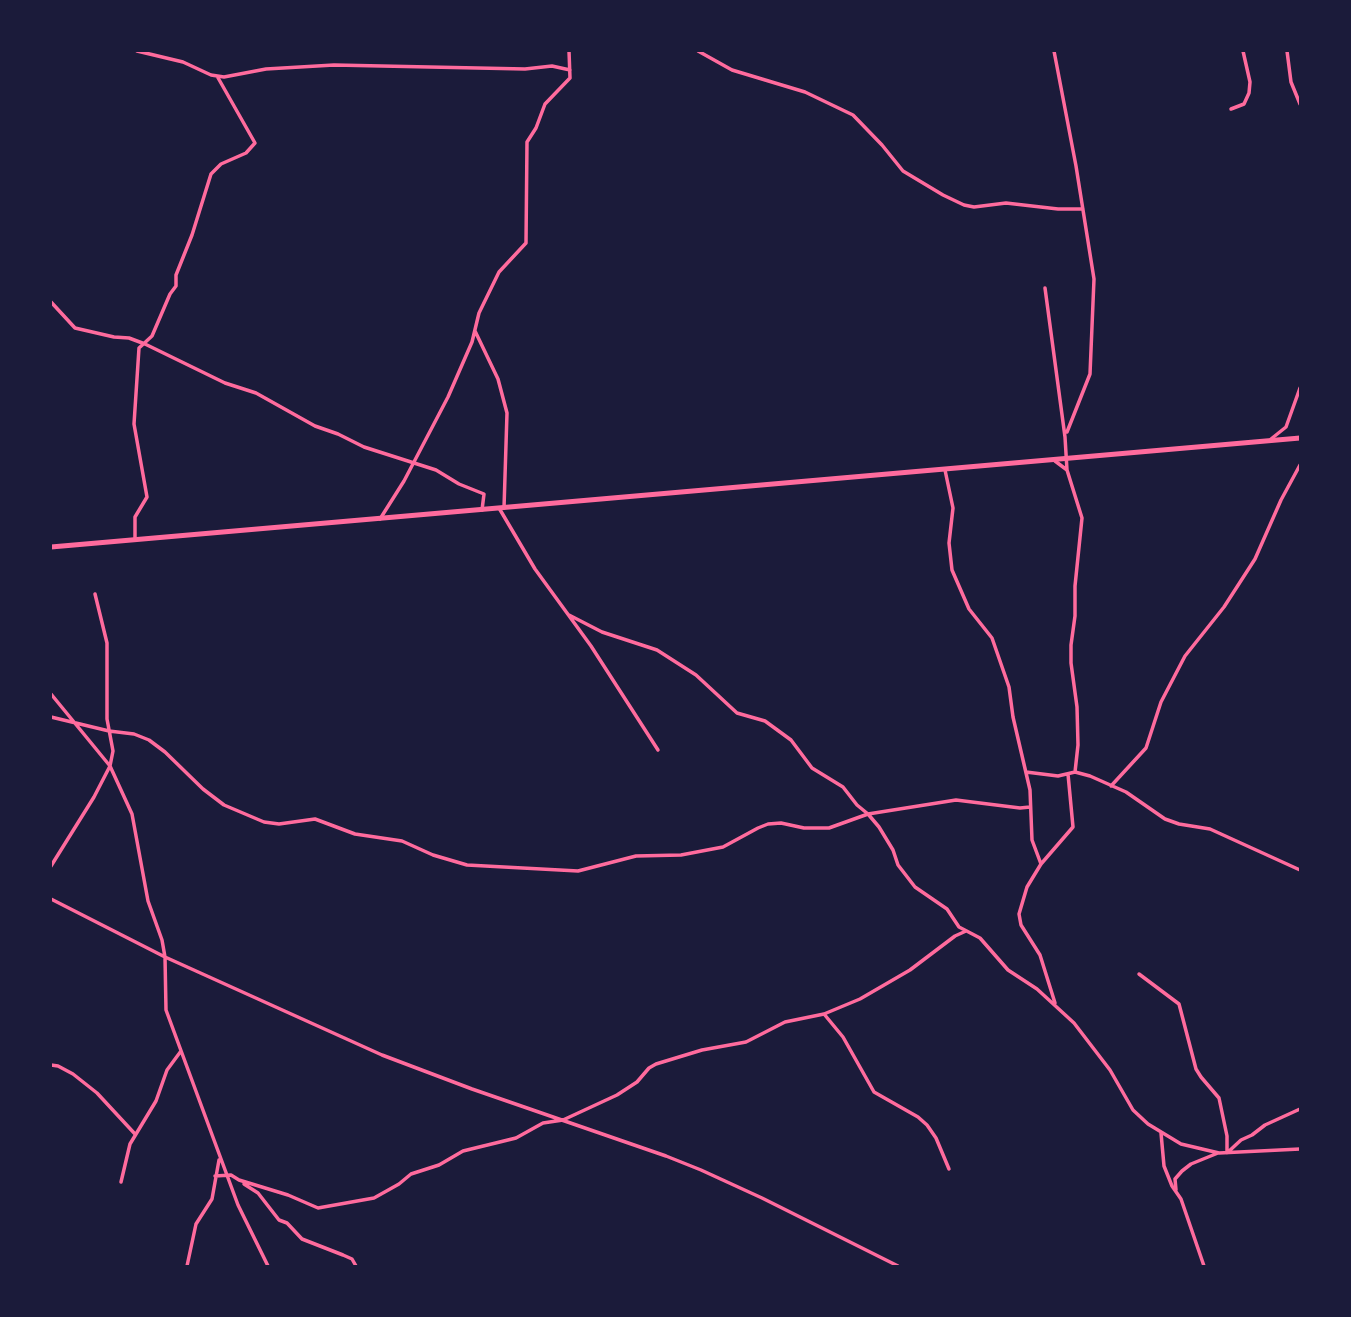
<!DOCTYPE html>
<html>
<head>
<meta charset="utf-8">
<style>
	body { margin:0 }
	#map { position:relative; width:1351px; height:1317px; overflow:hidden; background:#1b1b3a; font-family:"Roboto Condensed",sans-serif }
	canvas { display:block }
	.frame { position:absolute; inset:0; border:52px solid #1b1b3a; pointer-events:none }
</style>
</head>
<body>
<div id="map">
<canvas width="1351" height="1317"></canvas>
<div class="frame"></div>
</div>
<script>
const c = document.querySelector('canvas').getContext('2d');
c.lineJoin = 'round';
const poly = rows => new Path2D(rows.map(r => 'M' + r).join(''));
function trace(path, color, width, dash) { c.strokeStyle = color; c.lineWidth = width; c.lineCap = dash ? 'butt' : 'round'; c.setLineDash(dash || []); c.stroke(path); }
const minor = poly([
	[137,51,183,62,211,75,224,77,266,69,334,65,525,69,552,66,570,70],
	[698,51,732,70,805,92,853,115,882,145,903,171,943,195,964,205,974,207,1006,203,1058,209,1083,209],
	[1054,51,1076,166,1094,279,1090,374,1067,432],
	[1287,51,1291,82,1300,104],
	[1231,109,1244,104,1249,93,1250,82,1243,51],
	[1045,288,1065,437,1067,470,1082,518,1075,586,1075,616,1071,645,1071,663,1077,707,1078,745,1075,772],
	[51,302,75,328,114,337,129,338,145,344,225,383,256,393,315,426,338,434,364,447,436,470,459,484,484,494,482,510],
	[475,331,498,379,507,413,504,508],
	[1271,439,1286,427,1300,388],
	[1055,461,1067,470],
	[945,470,953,508,949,543,952,570,969,609,992,638,1009,687,1013,717,1030,790,1032,840,1041,864],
	[499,508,535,569,591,646,658,750],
	[380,519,404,481,448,397,472,342,479,313,499,272,526,243,527,142,536,128,545,104,570,78,569,51],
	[135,540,135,517,147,497,134,424,139,348,152,336,170,294,176,286,176,275,192,235,211,174,221,164,246,153,255,143,217,76],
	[569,615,602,632,657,650,696,675,737,713,765,721,791,740,812,768,843,787,857,805,868,814,879,827,893,850,898,865,915,887,947,909,959,927,980,938,1008,970,1037,989,1074,1023,1110,1070,1133,1110,1148,1124,1181,1144,1219,1153,1300,1149],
	[51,694,110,766,132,814,148,901,162,940,165,957,166,1010,238,1205,268,1266],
	[51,717,109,731,134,734,149,740,165,752,203,789,224,805,264,822,279,824,315,819,355,834,402,841,433,855,467,865,578,871,636,856,681,855,723,847,758,828,768,824,781,823,804,828,829,828,868,814,956,800,1020,808,1030,807],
	[1026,772,1058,776,1075,772,1090,776,1126,792,1165,819,1179,824,1210,829,1300,870],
	[1111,786,1146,748,1161,702,1185,656,1224,607,1255,559,1281,500,1300,465],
	[51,866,94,797,110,766,113,751,107,719,107,643,95,594],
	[51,899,165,957,382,1055,472,1089,666,1156,701,1170,762,1198,898,1266],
	[1139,974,1179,1004,1196,1069,1201,1077,1219,1098,1227,1136,1227,1153,1241,1140,1252,1135,1265,1125,1300,1109],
	[1055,1003,1040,955,1021,925,1019,914,1027,887,1041,864,1073,827,1068,774],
	[824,1014,843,1037,874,1092,918,1117,927,1125,936,1138,949,1169],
	[51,1065,58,1066,73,1074,97,1093,135,1134],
	[1161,1133,1164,1166,1172,1186,1181,1199,1204,1266],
	[215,1176,231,1175,239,1180,288,1195,318,1208,374,1198,399,1184,411,1174,439,1165,463,1151,516,1138,543,1123,563,1120,617,1095,637,1082,649,1068,656,1064,702,1050,746,1042,785,1022,824,1014,860,999,910,970,955,936,966,931],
	[121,1182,130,1144,156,1101,167,1070,181,1051],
	[244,1184,258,1193,279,1220,287,1223,302,1239,343,1255,352,1259,356,1266],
	[1176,1190,1175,1179,1182,1171,1191,1164,1218,1153],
	[187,1266,196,1224,212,1199,219,1160]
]);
const tertiary = poly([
	[51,547,1300,438]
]);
trace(minor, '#ff6b9d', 3.5);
trace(tertiary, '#ff6b9d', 5);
</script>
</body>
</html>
